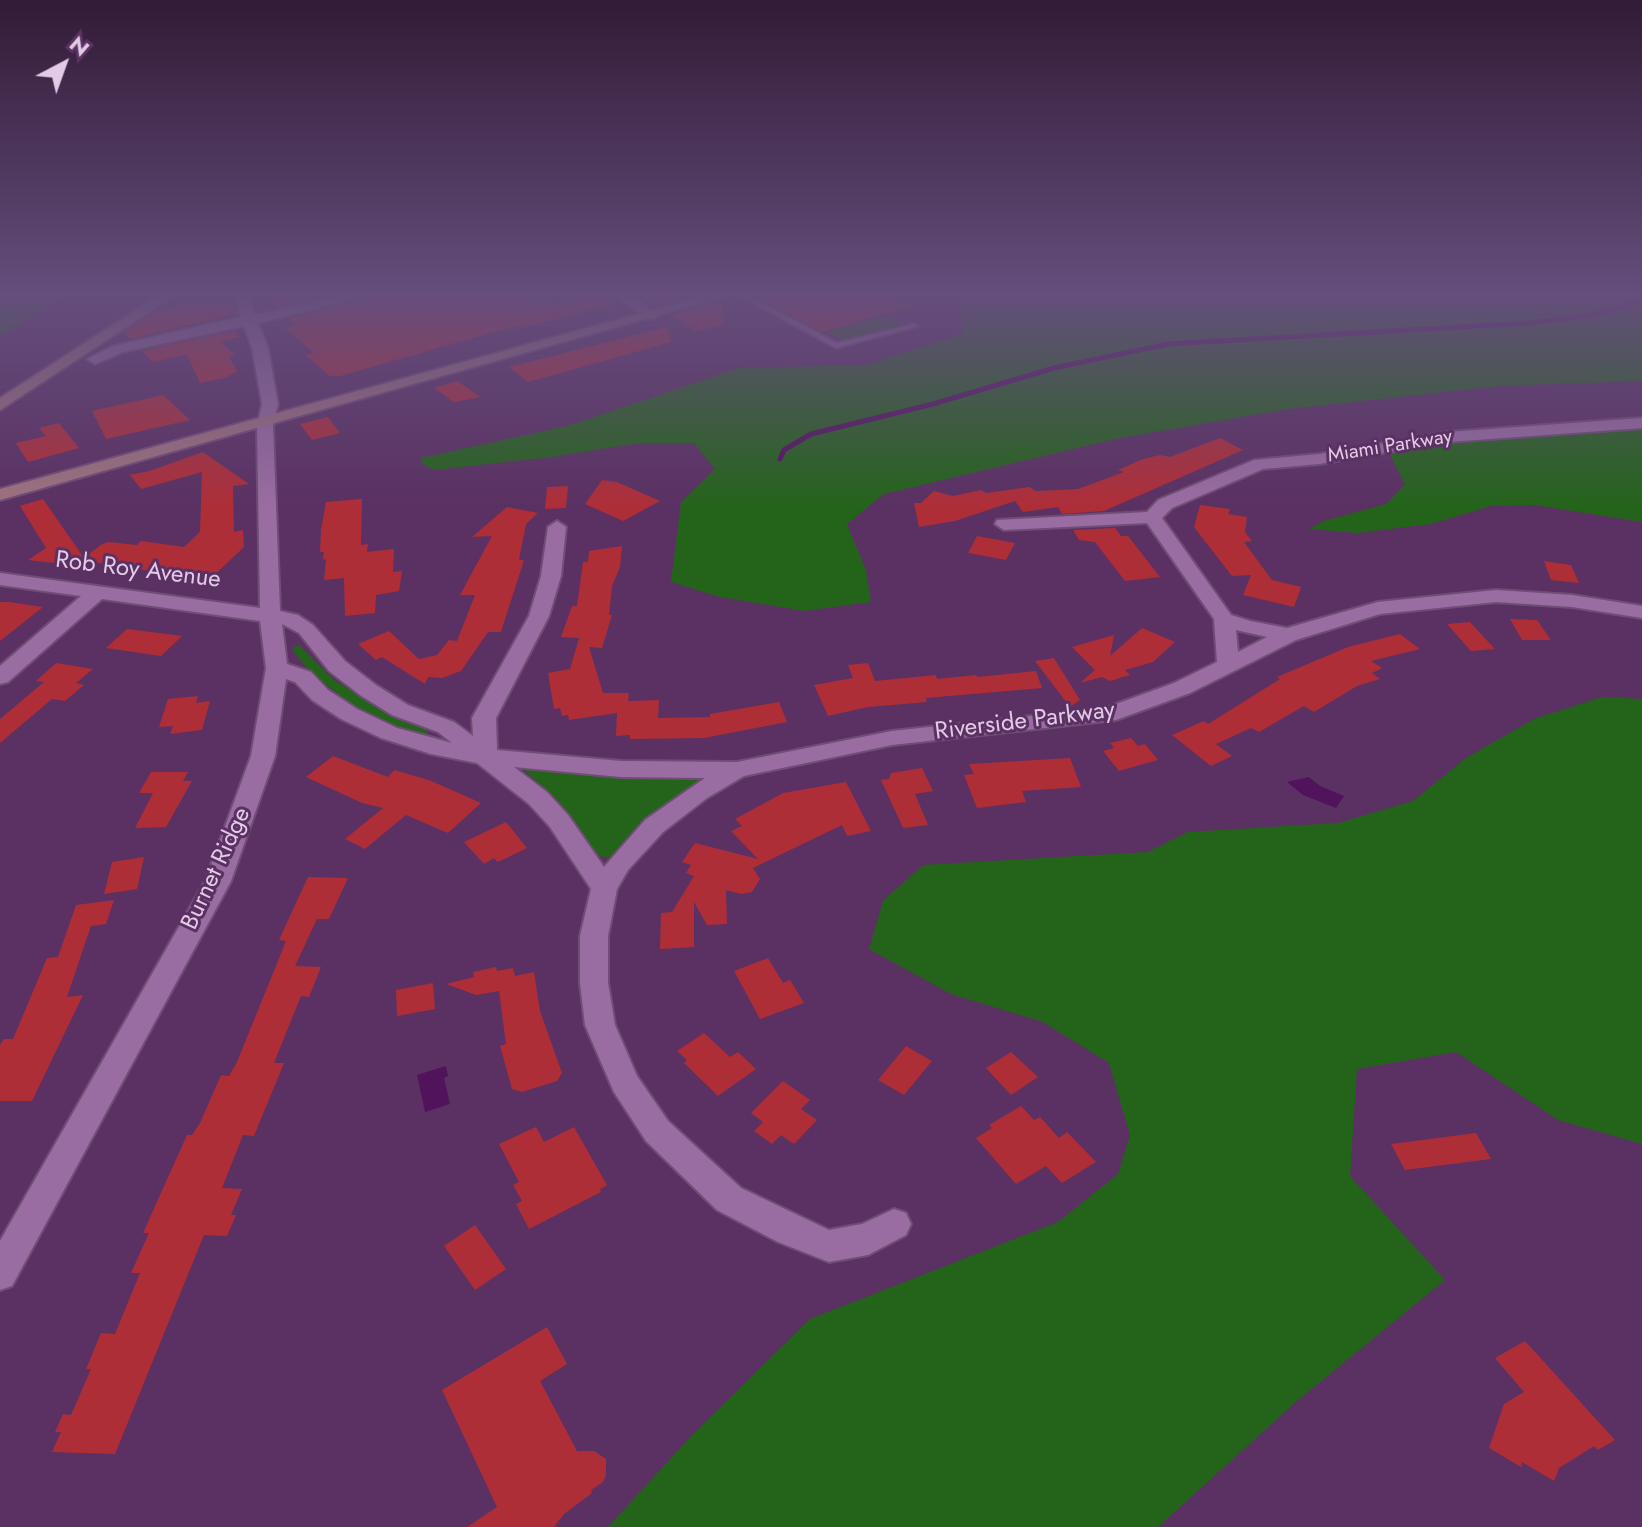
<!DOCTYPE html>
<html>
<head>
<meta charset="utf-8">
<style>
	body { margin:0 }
	#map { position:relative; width:1642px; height:1527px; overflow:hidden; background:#5a3162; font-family:Jost,sans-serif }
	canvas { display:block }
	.north { position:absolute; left:24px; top:24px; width:80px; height:80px; -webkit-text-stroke:6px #5a3162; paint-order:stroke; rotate:41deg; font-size:22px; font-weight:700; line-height:32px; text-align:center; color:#e3cbe7 }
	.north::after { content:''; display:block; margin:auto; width:28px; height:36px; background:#e3cbe7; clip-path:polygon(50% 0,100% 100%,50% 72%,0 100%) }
</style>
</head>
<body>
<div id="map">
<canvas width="1642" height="1527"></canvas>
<div class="north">N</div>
</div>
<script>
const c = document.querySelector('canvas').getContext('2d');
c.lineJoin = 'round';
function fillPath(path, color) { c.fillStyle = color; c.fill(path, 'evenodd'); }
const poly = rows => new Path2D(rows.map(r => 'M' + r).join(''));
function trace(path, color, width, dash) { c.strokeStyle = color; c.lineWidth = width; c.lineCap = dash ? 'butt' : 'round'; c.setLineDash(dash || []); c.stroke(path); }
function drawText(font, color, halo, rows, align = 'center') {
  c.font = font + ' Jost,sans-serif'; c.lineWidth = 6; c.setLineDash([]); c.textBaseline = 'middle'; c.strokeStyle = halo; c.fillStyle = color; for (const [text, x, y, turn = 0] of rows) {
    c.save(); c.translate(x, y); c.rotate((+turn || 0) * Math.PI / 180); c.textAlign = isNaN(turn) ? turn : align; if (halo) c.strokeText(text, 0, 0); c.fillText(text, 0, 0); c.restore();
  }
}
const green = poly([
	[0,295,64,295,0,336],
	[958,295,1642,295,1642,381,1500,386,1288,409,1115,439,884,494,847,524,866,570,871,602,804,611,720,597,671,582,681,502,715,469,694,443,639,443,552,457,433,470,423,464,421,458,567,426,739,368,866,365,963,333],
	[886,316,903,324,846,341,825,332],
	[1642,426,1642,522,1534,505,1491,506,1431,524,1358,533,1309,529,1324,521,1386,504,1405,484,1389,453,1447,441],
	[299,645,334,680,409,724,426,729,428,735,419,737,363,713,312,674,293,651,293,647],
	[1602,697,1642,699,1642,1144,1558,1120,1456,1052,1357,1069,1350,1176,1445,1280,1297,1401,1158,1527,608,1527,693,1434,810,1319,1058,1222,1118,1174,1130,1135,1109,1063,1043,1022,951,994,869,949,883,901,923,865,1148,852,1188,832,1338,823,1413,801,1466,758,1534,719],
	[520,767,697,776,701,779,697,785,667,803,638,827,613,856,606,858,593,852,585,837,556,798]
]);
const water = poly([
	[1309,777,1320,786,1344,796,1336,808,1303,795,1287,782],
	[446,1066,448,1076,444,1078,450,1104,425,1112,417,1075]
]);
const stream = poly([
	[780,459,784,450,811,434,933,404,1054,368,1168,344,1529,323,1592,315,1642,301]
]);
const building = poly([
	[286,295,332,295,276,307,266,300],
	[373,295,533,295,533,301,546,298,554,303,584,295,608,295,614,304,518,329,515,326,340,376,330,376,305,355,314,353,285,328,297,325,289,318,371,298],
	[637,295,698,295,656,306],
	[753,295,886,295,911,306,822,332],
	[721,301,724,324,697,331,671,315],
	[191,303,234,306,237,314,130,339,124,332,155,312],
	[667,327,671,342,528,382,509,367],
	[234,331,240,337,220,342,235,355,229,357,237,371,225,378,200,383,187,354,153,362,142,351],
	[457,381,481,397,454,402,434,388],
	[163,395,190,420,106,439,92,411],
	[328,417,340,433,312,440,300,424],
	[59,423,79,448,28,462,16,443,46,436,39,428],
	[1220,438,1243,450,1104,511,1062,514,1058,507,1023,512,1015,501,955,521,919,527,914,503,921,503,934,491,953,496,981,490,986,493,1029,487,1036,491,1078,489,1124,472,1118,470,1143,459,1160,455,1170,457],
	[203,452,249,484,233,486,234,532,243,530,244,547,209,580,86,561,90,567,28,560,46,548,20,506,43,499,84,558,102,544,109,542,137,545,141,541,184,547,200,532,202,472,141,489,130,475,149,471],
	[602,480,617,482,660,501,623,521,585,504],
	[568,486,566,508,545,509,547,487],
	[362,499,361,545,368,544,367,552,394,549,393,572,402,571,399,591,376,595,375,613,345,616,344,578,324,580,326,559,323,560,324,552,320,552,321,530,326,502],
	[1200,505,1230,509,1228,514,1247,517,1245,532,1252,541,1244,542,1272,580,1301,587,1294,607,1243,595,1251,575,1232,576,1194,527],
	[507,507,538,513,526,524,519,560,524,560,501,632,488,632,461,671,442,678,428,677,425,684,382,657,376,660,358,644,389,631,419,659,437,655,449,640,457,641,475,595,460,595,492,536,472,537],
	[1115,528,1121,536,1128,536,1160,577,1125,581,1095,542,1079,540,1073,530],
	[977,536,1015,543,1006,560,968,553],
	[622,546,620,567,612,586,609,615,612,615,602,648,589,647,603,693,629,693,628,701,659,700,658,718,710,717,710,714,779,702,787,722,704,738,630,739,630,735,616,736,617,713,569,720,568,715,562,716,560,708,554,709,548,673,570,669,579,638,561,637,572,606,577,606,583,562,588,562,589,551],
	[1544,561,1571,565,1579,583,1551,580],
	[0,602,9,602,43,607,0,641],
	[1510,619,1537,620,1551,640,1522,640],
	[1470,622,1495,649,1471,651,1447,624],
	[1142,628,1175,642,1153,662,1125,670,1130,675,1110,681,1102,677,1080,683,1095,670,1072,647,1114,635,1110,656],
	[127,629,182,636,161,656,106,648],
	[1400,634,1420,649,1371,661,1382,668,1372,673,1380,679,1357,686,1314,712,1304,706,1259,732,1251,728,1216,744,1232,756,1211,766,1172,735,1204,721,1208,724,1280,679,1277,677,1348,647],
	[1054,658,1080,700,1070,707,1035,661],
	[56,663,93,669,76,683,84,685,65,701,52,699,0,743,0,719,44,682,36,681],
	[868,663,875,681,936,675,937,679,976,675,978,677,1036,671,1042,688,926,698,927,702,868,707,828,716,814,685,853,678,848,665],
	[198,696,196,703,210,701,202,730,170,734,173,726,159,727,168,699],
	[1131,738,1138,746,1145,744,1158,760,1119,771,1103,751,1114,748,1110,743],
	[333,756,388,777,394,770,429,780,481,803,448,833,406,815,365,849,345,839,383,808,362,803,306,777],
	[1070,758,1081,787,1022,791,1026,802,977,808,964,775,974,774,969,764],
	[922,768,933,791,915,794,928,825,903,828,881,780,889,779,891,773],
	[151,772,188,772,183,781,192,781,166,827,135,828,153,793,139,793],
	[846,782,871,831,847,836,842,825,753,868,760,879,752,892,741,894,726,890,727,924,707,925,694,902,694,947,660,949,661,913,672,912,694,876,686,873,691,865,682,862,695,843,758,859,731,831,742,826,735,819,783,793],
	[506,822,527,848,498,862,494,858,484,864,464,842],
	[144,857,137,889,104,894,112,862],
	[308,877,348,878,329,919,317,919,295,966,321,967,309,997,301,996,274,1063,284,1063,254,1136,243,1135,222,1188,242,1189,231,1215,236,1215,227,1236,204,1235,115,1454,52,1452,61,1432,55,1432,63,1414,71,1415,91,1369,86,1369,101,1333,115,1334,140,1273,131,1273,149,1233,143,1233,187,1135,192,1135,200,1123,221,1075,229,1076,237,1062,286,941,279,940],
	[114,900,106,924,91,926,67,997,83,995,32,1101,0,1101,0,1045,4,1039,13,1039,47,958,58,957,76,905],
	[768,958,783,983,790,980,804,1003,760,1019,734,971],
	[496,967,497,971,513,968,515,976,534,972,540,1011,562,1073,557,1081,522,1092,512,1089,500,1046,506,1044,499,991,476,995,446,984,474,977,473,972],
	[433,983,435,1009,397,1016,396,990],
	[704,1033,730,1057,738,1052,756,1069,718,1096,684,1063,687,1060,677,1051],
	[906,1046,932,1061,904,1095,878,1080],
	[1011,1052,1038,1077,1011,1095,986,1068],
	[783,1081,810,1100,801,1109,817,1120,794,1144,781,1135,772,1144,754,1131,763,1122,751,1113],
	[1021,1106,1034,1120,1040,1117,1059,1138,1067,1132,1096,1162,1062,1183,1046,1166,1016,1184,976,1138,992,1128,989,1125],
	[536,1127,544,1142,574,1127,607,1185,600,1189,601,1192,529,1229,516,1204,522,1201,513,1185,519,1182,499,1144],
	[1476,1133,1491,1159,1405,1170,1391,1144],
	[475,1225,506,1269,475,1290,444,1246],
	[547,1327,567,1364,540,1381,577,1451,594,1451,606,1459,606,1475,603,1482,591,1490,592,1493,564,1514,554,1527,467,1527,497,1507,442,1390],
	[1525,1341,1615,1440,1598,1450,1594,1446,1559,1468,1554,1481,1522,1462,1521,1467,1489,1448,1504,1404,1524,1392,1495,1358]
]);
const lane = poly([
	[739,295,747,295,837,343,914,324,918,326,836,348,739,295]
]);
const street = poly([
	[233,295,247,295,255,315,345,295,370,295,258,323,268,348,278,404,273,426,280,611,298,615,313,625,345,661,376,685,408,705,454,722,473,736,472,718,529,616,541,576,548,527,557,521,566,527,561,576,549,616,496,718,497,750,621,761,737,762,892,731,1105,708,1174,683,1217,662,1214,619,1147,523,1004,530,995,524,997,520,1147,512,1158,500,1254,460,1319,454,1448,432,1642,418,1642,428,1448,442,1319,464,1263,469,1172,508,1162,518,1231,615,1250,621,1287,628,1378,602,1496,590,1572,595,1642,606,1642,618,1572,607,1496,602,1380,614,1296,640,1190,693,1116,720,892,745,744,776,707,798,663,832,628,870,617,889,608,936,608,983,615,1025,637,1076,668,1121,741,1188,829,1230,862,1224,894,1209,906,1213,911,1224,906,1235,868,1255,829,1262,778,1242,717,1210,646,1141,614,1092,585,1025,580,983,580,936,591,889,550,827,529,804,477,763,431,754,381,738,341,719,312,700,295,682,286,679,275,756,231,881,12,1286,0,1290,0,1241,205,881,251,756,266,668,260,621,102,599,8,682,0,684,0,666,81,596,0,585,0,573,260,608,257,426,262,404,252,348,244,326,123,352,95,364,87,359,113,346,241,317,233,295],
	[282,624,299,633,329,671,360,695,392,715,438,732,452,743,397,728,357,709,328,690,311,672,287,664,282,624],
	[1236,630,1245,632,1267,637,1238,652,1236,630],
	[514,767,621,777,705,778,645,820,604,867,568,815,547,792,514,767],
	[611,295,628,295,660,315,653,319,648,318,611,295]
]);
const secondary = poly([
	[159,295,175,295,0,410,0,398,159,295],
	[708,295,730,295,0,500,0,489,708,295]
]);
const farStreetnames = [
	["Miami Parkway",1390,447,-9]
];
const streetNames = [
	["Rob Roy Avenue",138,571,7],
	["Riverside Parkway",1025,722,-7],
	["Burnet Ridge",217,869,-65]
];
fillPath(green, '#24641a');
fillPath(water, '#51135c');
trace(stream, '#51135c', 5);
fillPath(building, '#ae2e38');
trace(lane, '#704d76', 4);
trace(street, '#704d76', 4);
trace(secondary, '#704d76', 4);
fillPath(lane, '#9a6da2');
fillPath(street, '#9a6da2');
fillPath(secondary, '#9e727e');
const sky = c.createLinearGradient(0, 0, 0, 508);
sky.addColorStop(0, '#321b36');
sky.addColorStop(0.58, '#654e7c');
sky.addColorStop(1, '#654e7c00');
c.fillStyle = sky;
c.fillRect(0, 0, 1642, 508);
drawText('20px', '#e3cbe7', '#5a3162', farStreetnames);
drawText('24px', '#e3cbe7', '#5a3162', streetNames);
</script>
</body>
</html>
